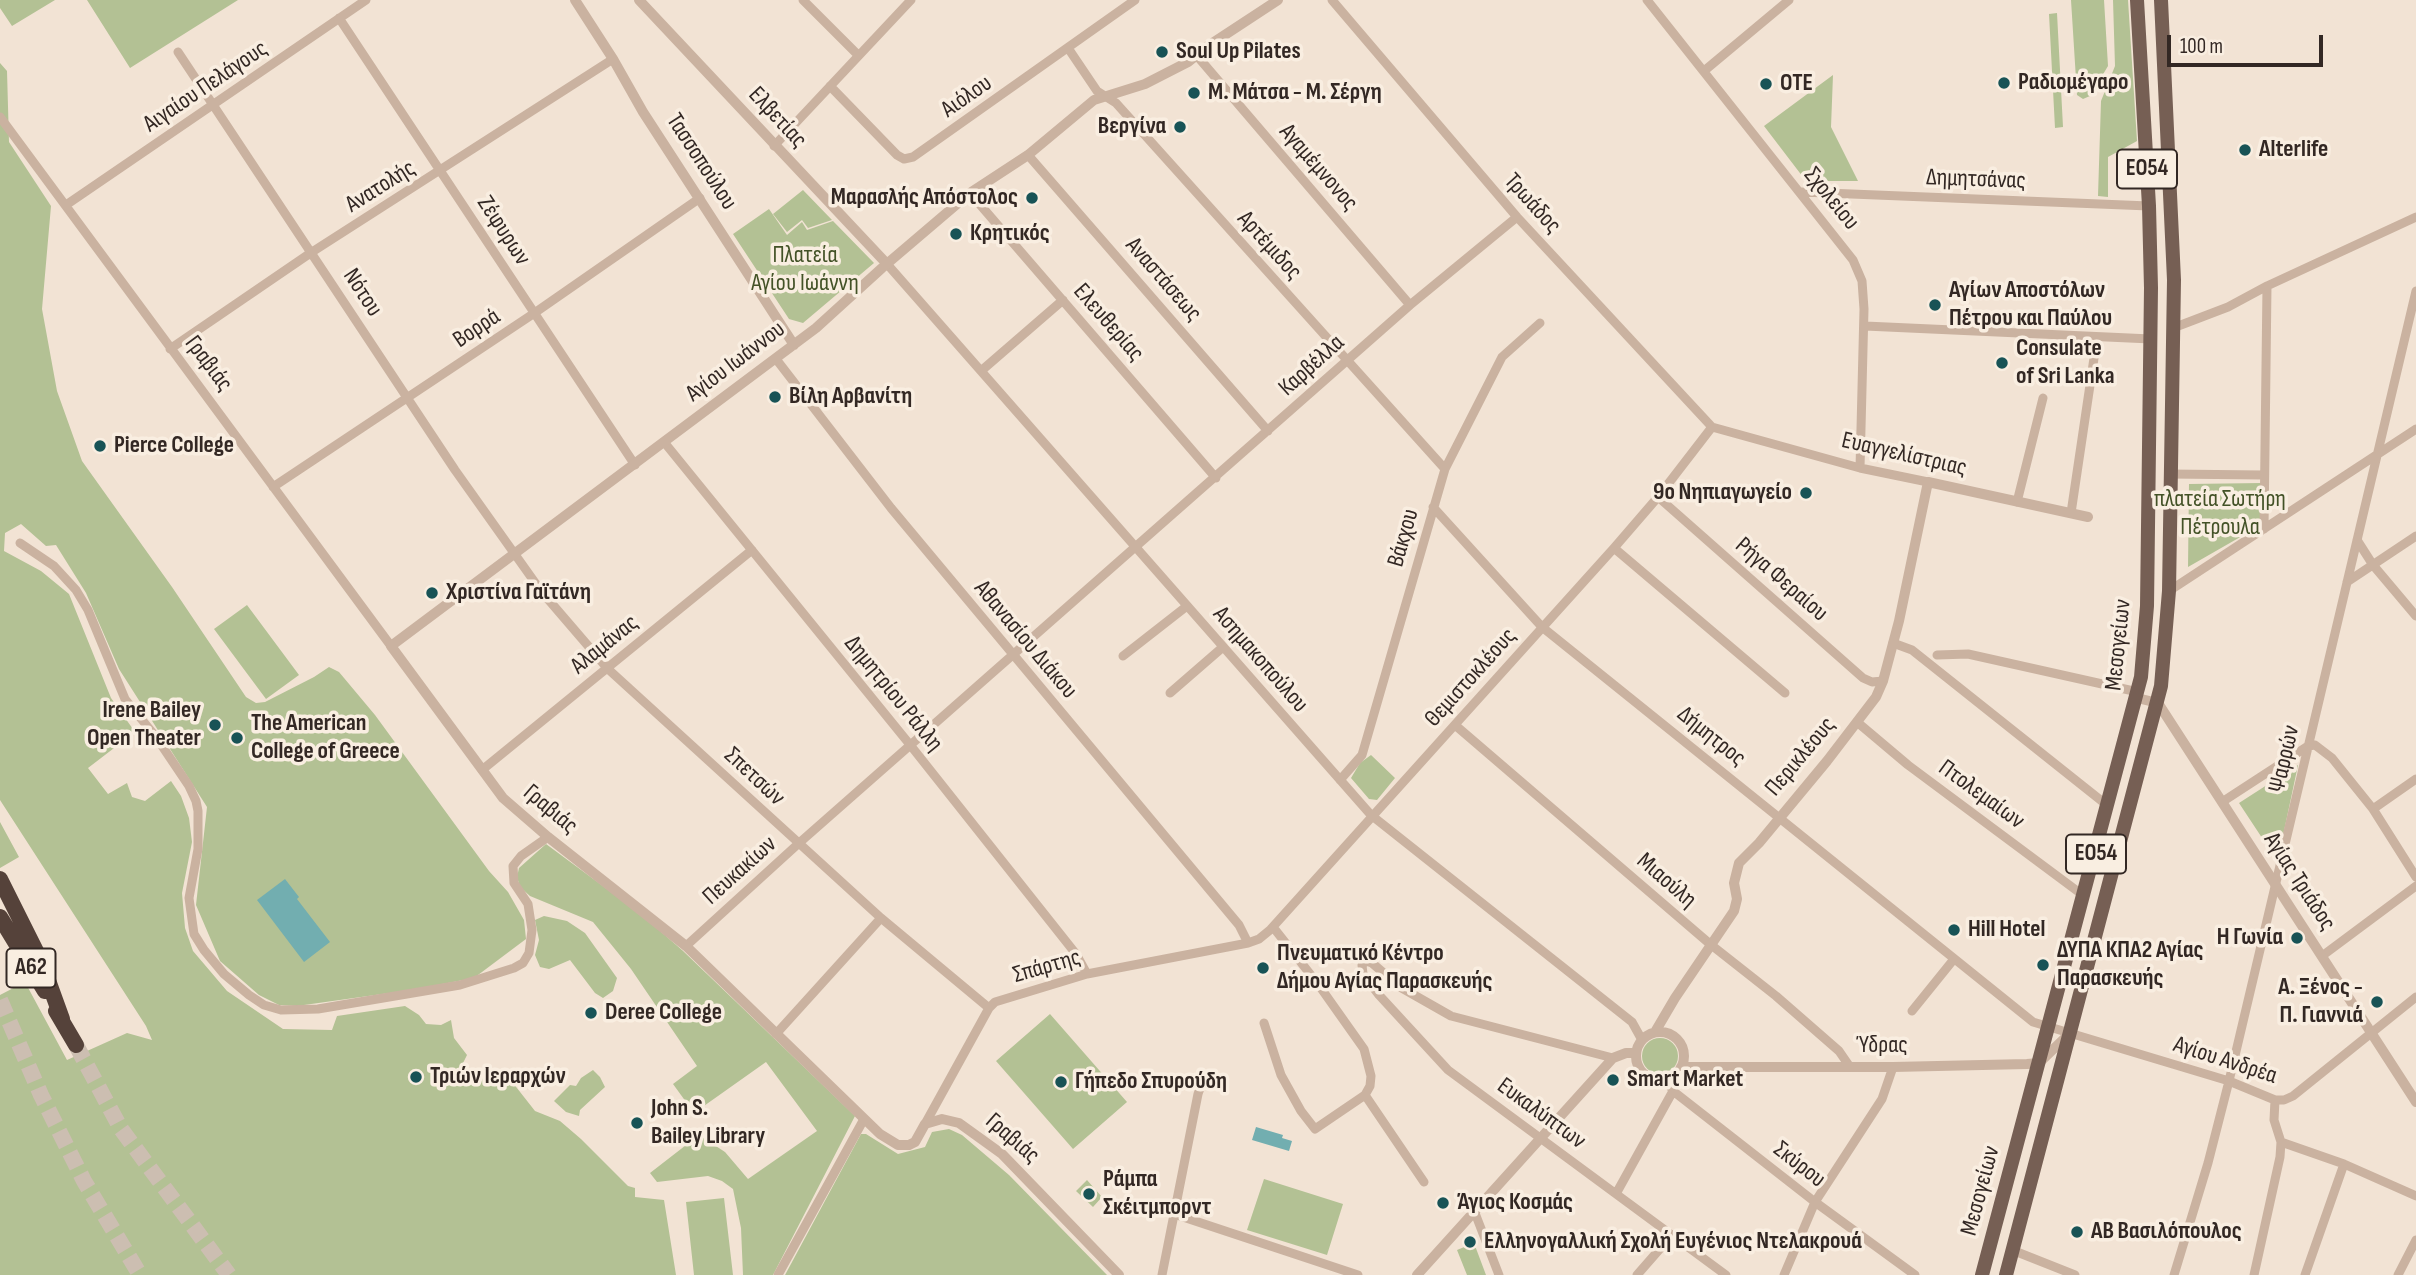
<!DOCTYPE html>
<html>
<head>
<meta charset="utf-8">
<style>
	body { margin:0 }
	#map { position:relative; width:2416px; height:1275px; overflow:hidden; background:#f2e3d4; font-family:"Sofia Sans Condensed",sans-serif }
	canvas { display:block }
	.scale { position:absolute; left:2167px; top:35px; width:156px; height:32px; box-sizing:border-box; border:4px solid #332824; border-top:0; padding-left:9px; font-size:21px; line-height:24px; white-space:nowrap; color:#332824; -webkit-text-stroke:5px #f9eee1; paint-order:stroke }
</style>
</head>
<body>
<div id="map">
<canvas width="2416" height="1275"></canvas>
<div class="scale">100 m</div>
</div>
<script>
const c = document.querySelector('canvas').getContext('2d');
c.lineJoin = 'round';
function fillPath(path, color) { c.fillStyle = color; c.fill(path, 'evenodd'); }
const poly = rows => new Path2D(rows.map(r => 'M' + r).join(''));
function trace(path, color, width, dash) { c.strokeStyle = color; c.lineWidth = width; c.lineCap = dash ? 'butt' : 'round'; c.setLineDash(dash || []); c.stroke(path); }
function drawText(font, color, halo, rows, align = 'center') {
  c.font = font + ' "Sofia Sans Condensed",sans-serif'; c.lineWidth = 7; c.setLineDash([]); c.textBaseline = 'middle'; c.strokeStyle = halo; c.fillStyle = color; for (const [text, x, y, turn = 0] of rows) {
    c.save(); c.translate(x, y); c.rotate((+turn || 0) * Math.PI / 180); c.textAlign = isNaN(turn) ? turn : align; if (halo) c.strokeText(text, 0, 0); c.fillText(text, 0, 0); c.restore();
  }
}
const green = poly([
	[0,0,55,0,12,26,0,8],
	[87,0,238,0,130,68],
	[2071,0,2104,0,2108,66,2090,96,2083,99,2077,95],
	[2113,0,2128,0,2137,141,2108,157,2108,197,2098,196,2101,101,2115,66],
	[2057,13,2063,127,2055,128,2049,14],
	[0,63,7,71,9,142,51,206,42,309,57,391,82,461,172,587,246,697,256,703,265,702,314,677,329,667,339,672,375,715,489,871,508,892,524,920,526,939,474,978,411,990,297,1006,279,1005,259,995,220,961,196,905,207,807,119,669,86,593,56,545,46,546,21,524,5,533,4,551,41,571,69,594,111,698,135,732,88,768,108,794,127,783,132,797,145,801,171,781,181,796,189,818,192,842,182,893,185,928,193,951,227,991,283,1029,332,1030,337,1016,405,1006,419,1015,426,1024,441,1025,451,1020,454,1038,467,1055,462,1065,485,1080,502,1069,535,1111,560,1121,581,1139,628,1186,635,1188,635,1197,664,1200,676,1275,0,1275,0,995,25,982,67,1060,127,1033,152,1040,146,1026,0,800],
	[1833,75,1831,127,1858,181,1806,181,1764,126],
	[803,190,832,220,808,228,802,220,787,232,773,214],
	[769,209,787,235,802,222,807,230,833,221,874,263,803,323,789,319,733,234],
	[2262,483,2260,522,2256,528,2188,567,2189,484],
	[247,605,299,675,266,699,214,629],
	[1371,755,1395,778,1377,800,1369,799,1351,778,1360,763],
	[2298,765,2280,850,2272,853,2239,803],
	[0,822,19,857,0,868],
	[546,844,638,912,682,950,855,1116,773,1275,743,1275,741,1228,733,1189,722,1181,708,1176,657,1182,650,1173,699,1135,725,1152,748,1179,817,1131,766,1062,694,1113,673,1084,697,1066,631,969,593,922,530,896,520,887,517,877,519,868],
	[544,916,567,921,585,933,617,978,613,991,603,998,595,993,570,960,549,969,540,967,535,955,539,940,535,920],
	[1050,1014,1127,1102,1073,1149,996,1061],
	'1642 1056a18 18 0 1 1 36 0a18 18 0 1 1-36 0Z',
	[593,1070,600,1077,605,1087,580,1110,579,1116,566,1112,554,1101,570,1085,576,1086,581,1078],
	[949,1129,962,1135,1009,1175,1107,1275,785,1275,861,1134,866,1134,898,1154,925,1147,932,1132],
	[1264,1179,1343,1204,1327,1255,1247,1230],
	[1087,1180,1102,1197,1093,1207,1076,1191],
	[724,1198,733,1275,694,1275,686,1202],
	[1474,1243,1486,1275,1467,1275,1457,1250]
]);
const water = poly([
	[285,879,299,897,297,899,330,942,304,962,257,900],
	[1256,1127,1283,1135,1282,1138,1292,1141,1289,1151,1252,1140]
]);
const motorwayTunnel = poly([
	[0,1000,41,1095,84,1181,140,1275],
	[76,1045,121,1129,229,1275]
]);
const minor = poly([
	[803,0,858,55],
	[1332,0,1517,217,1712,427],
	[1647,0,1853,260,1862,281,1864,309,1860,468],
	[339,18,635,465],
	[1068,48,1097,91,1116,103,1445,469],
	[178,52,455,470,541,591,608,669,881,918,989,1008],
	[1198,57,1410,305],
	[1704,71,1789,0],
	[830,86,897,155,904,159,913,157,1135,0],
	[0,117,391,646],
	[774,146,911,0],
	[1028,155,1268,431],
	[1802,192,2149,206],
	[970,193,1216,478],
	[66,205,366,0],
	[887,264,1371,815,1632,1022,1642,1040],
	[1865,326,2151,339],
	[2173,328,2228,307,2267,286,2416,217],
	[170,349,312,252,613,59],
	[776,359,891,508,1239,925,1248,943],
	[981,371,1063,300],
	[1712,427,1860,468,1928,482],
	[664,442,911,746,1076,954,1087,974],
	[2169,474,2263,475],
	[273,487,533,314,700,198],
	[1658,497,1863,678,1872,682,1883,681],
	[2017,502,2043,398],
	[1433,507,1542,627,2033,1022,2229,1081,2275,1100,2284,1100,2293,1096,2416,997],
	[2071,513,2097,338],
	[2264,529,2267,286],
	[2357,540,2373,565,2416,616],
	[20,543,54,566,76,590,88,610,125,699,156,737,189,786,196,801,198,811,198,849,189,898,194,934,204,950,224,974,249,995,264,1005,281,1010,318,1009,460,985,514,968,523,963,529,953,532,930,528,904,514,883,513,866,521,856,548,837],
	[1614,548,1785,693],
	[2347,582,2416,536],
	[2169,591,2416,429],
	[1893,643,1912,650,2108,806],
	[1937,655,1968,654,2138,692],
	[1123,656,1187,606],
	[1170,693,1223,647],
	[1857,722,1908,765,2084,896],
	[1455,725,1710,944,1776,996,1839,1051,1850,1067],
	[482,770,752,550],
	[1340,780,1362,755,1445,469,1502,357,1540,323],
	[2222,802,2308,746,2315,745,2332,758,2373,809,2416,877],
	[2373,809,2416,779],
	[1273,927,1318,984,1364,1049,1371,1076,1370,1086,1365,1095],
	[686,946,798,844,1410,305,1517,217],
	[2322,956,2416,886],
	[1912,1011,1954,959],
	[1264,1023,1281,1075,1301,1111,1315,1129,1365,1095,1424,1182],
	[776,1034,881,918],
	[1613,1058,1451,1016,1400,987,1372,963,1366,961,1362,965,1363,974,1379,995,1448,1070,1726,1275],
	[1666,1079,1673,1091,1815,1202,1915,1275],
	[925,1124,989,1008,995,1002,1087,974,1248,943,1259,939,1270,930,1614,548,1658,497,1712,427],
	[2281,1142,2344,1164,2416,1196],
	[1617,1192,1673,1091],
	[1475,1213,1499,1275],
	[1174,1214,1358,1275],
	[2012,1250,2075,1275],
	[778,1275,864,1119],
	[1162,1275,1198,1094,1202,1083],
	[1637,1275,1672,1235],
	[1784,1275,1815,1202,1882,1099,1893,1067],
	[2174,1275,2208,1163,2229,1081,2416,291],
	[2254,1275,2280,1157,2281,1142,2274,1120,2275,1100],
	[2305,1275,2344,1164],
	[2398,1275,2416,1240]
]);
const tertiary = poly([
	[575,0,613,59,643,112,794,345],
	[639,0,887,264],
	[2137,698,2158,703,2416,1102],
	[1655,1032,1675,998,1734,911,1737,899,1734,883,1739,863,1759,843,1827,761,1876,697,1883,681,1899,621,1928,482,2088,517],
	'1636 1056a24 24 0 1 1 48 0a24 24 0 1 1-48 0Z',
	[1681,1067,1893,1067,2027,1064,2039,1063,2069,1034],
	[1119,1275,1002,1154,959,1123,942,1119,925,1124,915,1142,909,1145,898,1145,880,1134,686,946,548,837,503,798,391,646,816,328,882,268,970,193,1028,155,1094,100,1145,84,1188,62,1208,46,1278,0],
	[1417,1275,1613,1058,1626,1053,1636,1053]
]);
const primary = poly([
	[1982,1275,2141,677,2147,606,2151,288,2149,206,2137,0],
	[2006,1275,2161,686,2169,591,2174,280,2161,0]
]);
const motorway = poly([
	[0,879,41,961,62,1019],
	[0,917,45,991],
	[56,1011,76,1045]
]);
const markers = [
	[1162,52,7,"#185356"],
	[2004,83,7,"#185356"],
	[1766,84,7,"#185356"],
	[1194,93,7,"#185356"],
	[1180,127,7,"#185356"],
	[2245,150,7,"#185356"],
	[1032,198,7,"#185356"],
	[956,234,7,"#185356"],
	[1935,305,7,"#185356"],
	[2002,363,7,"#185356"],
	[775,397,7,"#185356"],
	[100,446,7,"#185356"],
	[1806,493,7,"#185356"],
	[432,593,7,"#185356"],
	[215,725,7,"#185356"],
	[237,738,7,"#185356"],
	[1954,930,7,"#185356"],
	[2297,938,7,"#185356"],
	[2043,965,7,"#185356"],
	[1263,968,7,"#185356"],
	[2377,1002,7,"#185356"],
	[591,1013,7,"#185356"],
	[416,1077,7,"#185356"],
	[1613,1080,7,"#185356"],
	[1061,1082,7,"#185356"],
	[637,1123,7,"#185356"],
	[1089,1194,7,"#185356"],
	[1443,1203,7,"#185356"],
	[2077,1232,7,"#185356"],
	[1470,1242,7,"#185356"]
];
const shields = [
	[2147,169,60],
	[2096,854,60],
	[31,968,49]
];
const shieldNames = [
	["ΕΟ54",2147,169],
	["ΕΟ54",2096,854],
	["Α62",31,968]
];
const poiNames = [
	["Soul Up Pilates",1176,52],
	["Ραδιομέγαρο",2018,83],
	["ΟΤΕ",1780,84],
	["Μ. Μάτσα - Μ. Σέργη",1208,93],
	["Βεργίνα",1166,127,"right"],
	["Alterlife",2259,150],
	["Μαρασλής Απόστολος",1018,198,"right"],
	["Κρητικός",970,234],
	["Αγίων Αποστόλων",1949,291],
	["Πέτρου και Παύλου",1949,319],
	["Consulate",2016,349],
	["of Sri Lanka",2016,377],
	["Βίλη Αρβανίτη",789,397],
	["Pierce College",114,446],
	["9ο Νηπιαγωγείο",1792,493,"right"],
	["Χριστίνα Γαϊτάνη",446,593],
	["Irene Bailey",201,711,"right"],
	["Open Theater",201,739,"right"],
	["The American",251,724],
	["College of Greece",251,752],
	["Hill Hotel",1968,930],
	["Η Γωνία",2283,938,"right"],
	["ΔΥΠΑ ΚΠΑ2 Αγίας",2057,951],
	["Παρασκευής",2057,979],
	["Πνευματικό Κέντρο",1277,954],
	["Δήμου Αγίας Παρασκευής",1277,982],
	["Α. Ξένος -",2363,988,"right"],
	["Π. Γιαννιά",2363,1016,"right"],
	["Deree College",605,1013],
	["Τριών Ιεραρχών",430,1077],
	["Smart Market",1627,1080],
	["Γήπεδο Σπυρούδη",1075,1082],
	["John S.",651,1109],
	["Bailey Library",651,1137],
	["Ράμπα",1103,1180],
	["Σκέιτμπορντ",1103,1208],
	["Άγιος Κοσμάς",1457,1203],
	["ΑΒ Βασιλόπουλος",2091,1232],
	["Ελληνογαλλική Σχολή Ευγένιος Ντελακρουά",1484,1242]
];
const streetNames = [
	["Αιγαίου Πελάγους",206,87,-34],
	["Αιόλου",967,97,-35],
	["Ελβετίας",777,118,47],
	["Τασσοπούλου",701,162,57],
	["Αγαμέμνονος",1318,168,49],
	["Δημητσάνας",1976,180,2],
	["Ανατολής",381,187,-32],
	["Σχολείου",1831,199,51],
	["Τρωάδος",1532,204,48],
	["Ζέφυρων",503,231,57],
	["Αρτέμιδος",1269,246,48],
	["Αναστάσεως",1163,280,49],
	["Νότου",362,293,57],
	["Ελευθερίας",1108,323,49],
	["Βορρά",477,329,-34],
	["Αγίου Ιωάννου",736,362,-37],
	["Γραβιάς",208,364,53],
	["Καρβέλλα",1312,366,-42],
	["Ευαγγελίστριας",1904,455,13],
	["Βάκχου",1404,538,-74],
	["Ρήγα Φεραίου",1781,580,41],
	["Αθανασίου Διάκου",1025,640,50],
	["Αλαμάνας",605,645,-39],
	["Μεσογείων",2119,645,-84],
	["Ασημακοπούλου",1260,660,49],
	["Θεμιστοκλέους",1471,678,-48],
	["Δημητρίου Ράλλη",893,694,51],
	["Δήμητρος",1711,737,39],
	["Περικλέους",1801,757,-50],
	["Ψαρρών",2285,759,-77],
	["Σπετσών",754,777,43],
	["Πτολεμαίων",1981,795,36],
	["Γραβιάς",550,810,40],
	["Πευκακίων",740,871,-42],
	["Μιαούλη",1666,881,41],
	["Αγίας Τριάδος",2299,882,57],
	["Σπάρτης",1047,967,-16],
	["Ύδρας",1882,1046],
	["Αγίου Ανδρέα",2225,1061,18],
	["Ευκαλύπτων",1541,1114,36],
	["Γραβιάς",1012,1139,41],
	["Σκύρου",1799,1165,38],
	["Μεσογείων",1981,1191,-75]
];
const parkNames = [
	["Πλατεία",805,256],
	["Αγίου Ιωάννη",805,284],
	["πλατεία Σωτήρη",2220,500],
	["Πέτρουλα",2220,528]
];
fillPath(green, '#b3c194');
fillPath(water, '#72aeb0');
trace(motorwayTunnel, '#ccbeb1', 16, [16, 8]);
trace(minor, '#cab2a0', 9);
trace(tertiary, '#cab2a0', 10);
trace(primary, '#765f54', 14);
trace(motorway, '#55423a', 16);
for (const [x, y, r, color] of markers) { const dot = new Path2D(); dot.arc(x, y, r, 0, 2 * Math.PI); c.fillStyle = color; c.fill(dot); trace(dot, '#f9eee1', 2.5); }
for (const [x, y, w] of shields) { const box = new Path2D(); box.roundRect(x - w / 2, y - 19.5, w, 39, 5); c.fillStyle = '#f9eee1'; c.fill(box); trace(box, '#332824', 2); }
drawText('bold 23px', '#332824', null, shieldNames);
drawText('bold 24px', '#332824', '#f9eee1', poiNames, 'left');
drawText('24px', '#332824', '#f9eee1', streetNames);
drawText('24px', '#435227', '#f9eee1', parkNames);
</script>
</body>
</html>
